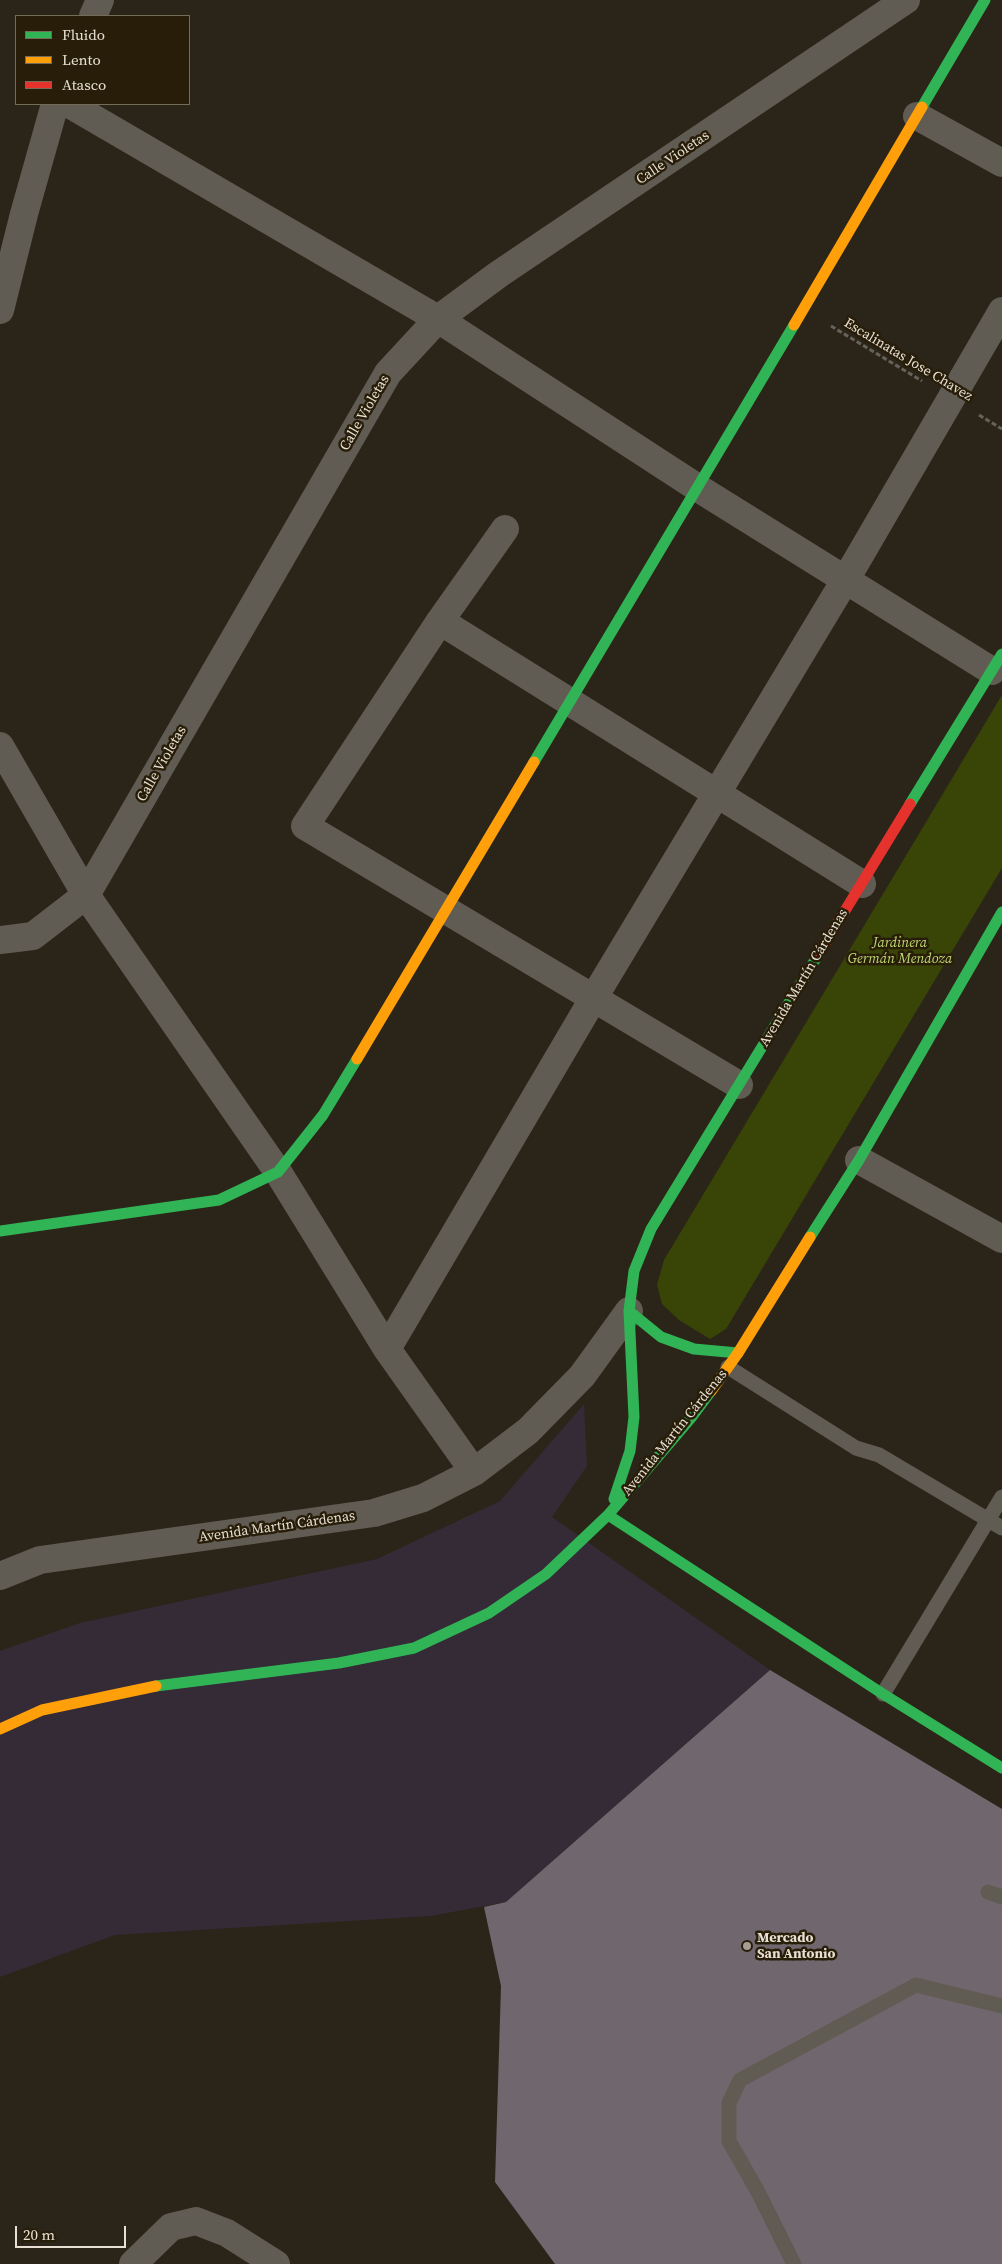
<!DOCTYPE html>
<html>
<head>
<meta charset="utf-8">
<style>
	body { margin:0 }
	#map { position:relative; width:1002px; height:2264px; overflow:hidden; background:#2b2519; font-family:"Source Serif 4",serif }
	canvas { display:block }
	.legend { position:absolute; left:15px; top:15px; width:175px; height:90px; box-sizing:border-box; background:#281d08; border:1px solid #746b59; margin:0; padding:6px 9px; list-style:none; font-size:15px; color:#e6dfd2 }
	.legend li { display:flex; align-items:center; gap:10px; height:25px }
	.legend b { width:25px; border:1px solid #746b59 }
	.scale { position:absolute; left:15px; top:2226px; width:111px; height:22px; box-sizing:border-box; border:2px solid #e6dfd2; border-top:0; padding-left:6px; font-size:15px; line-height:18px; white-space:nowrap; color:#e6dfd2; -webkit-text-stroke:4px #281d08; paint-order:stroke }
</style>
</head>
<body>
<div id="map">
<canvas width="1002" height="2264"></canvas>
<ul class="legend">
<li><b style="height:6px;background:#30b455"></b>Fluido</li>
<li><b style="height:6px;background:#ff9f0a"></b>Lento</li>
<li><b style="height:6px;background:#e5322d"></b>Atasco</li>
</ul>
<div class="scale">20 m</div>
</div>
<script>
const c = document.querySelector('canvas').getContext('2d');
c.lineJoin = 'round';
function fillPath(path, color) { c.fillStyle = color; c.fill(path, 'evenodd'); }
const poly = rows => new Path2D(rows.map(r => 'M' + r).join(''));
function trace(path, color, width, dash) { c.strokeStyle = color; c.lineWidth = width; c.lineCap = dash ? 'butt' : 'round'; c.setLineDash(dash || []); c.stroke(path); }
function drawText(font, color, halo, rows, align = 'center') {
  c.font = font + ' "Source Serif 4",serif'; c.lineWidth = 5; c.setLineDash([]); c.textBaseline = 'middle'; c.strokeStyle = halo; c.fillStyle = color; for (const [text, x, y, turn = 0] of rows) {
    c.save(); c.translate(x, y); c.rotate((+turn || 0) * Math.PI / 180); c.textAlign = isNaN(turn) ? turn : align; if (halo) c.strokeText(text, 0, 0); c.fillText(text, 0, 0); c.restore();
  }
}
const commercial = poly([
	[584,1404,587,1466,552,1517,770,1670,506,1902,431,1916,115,1935,0,1977,0,1651,80,1623,377,1559,500,1501]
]);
const green = poly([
	[1002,695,1002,868,726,1329,710,1339,679,1320,662,1304,657,1285,664,1260]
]);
const building = poly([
	[770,1670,1002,1809,1002,2264,555,2264,495,2182,501,1986,484,1907,506,1902]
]);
const path = poly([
	[831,326,922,381],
	[979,415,1002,429]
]);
const lane = poly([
	[728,1367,856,1448,879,1455,1002,1528],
	[883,1694,1002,1497],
	[988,1892,1002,1897],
	[794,2264,758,2192,729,2141,729,2103,740,2080,916,1985,1002,2006]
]);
const street = poly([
	[93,16,100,0],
	[69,104,438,319,698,488,992,671],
	[917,116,1002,163],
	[0,310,24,214,55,104],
	[505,529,440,621,305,826,739,1085],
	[440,621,862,884],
	[0,746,86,895,278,1172,387,1349,474,1472],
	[0,940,33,936,86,895,388,373,438,319,499,274,906,0],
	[859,1160,1002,1239],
	[387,1349,593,999,856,562,1002,311],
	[0,1576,40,1560,374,1513,423,1498,474,1472,528,1431,582,1376,629,1311],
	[133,2264,171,2227,196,2221,227,2233,276,2264]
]);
const fast = poly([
	[922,107,985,0],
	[534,762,794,325],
	[910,804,1002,654],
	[0,1231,219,1200,278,1172,323,1115,357,1059],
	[810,1237,859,1160,1002,912],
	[629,1311,661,1337,694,1349,738,1353],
	[614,1499,630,1451,634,1417,629,1311,634,1271,651,1229,818,955],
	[608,1515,883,1694,1002,1768],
	[156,1686,339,1663,414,1648,489,1613,546,1574,608,1515,691,1418,711,1391]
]);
const slow = poly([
	[794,325,922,107],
	[357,1059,534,762],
	[711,1391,738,1353,810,1237],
	[0,1729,42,1710,156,1686]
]);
const jam = poly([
	[818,955,910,804]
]);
const markers = [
	[747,1946,5,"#a59e91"]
];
const streetNames = [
	["Calle Violetas",673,158,-34],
	["Escalinatas Jose Chavez",908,360,31],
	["Calle Violetas",365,413,-60],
	["Calle Violetas",162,764,-60],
	["Avenida Martín Cárdenas",804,978,-59],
	["Avenida Martín Cárdenas",675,1433,-51],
	["Avenida Martín Cárdenas",277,1527,-8]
];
const parkNames = [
	["Jardinera",900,943],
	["Germán Mendoza",900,959]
];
const poiNames = [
	["Mercado",757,1938],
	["San Antonio",757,1954]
];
fillPath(commercial, '#342b37');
fillPath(green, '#394407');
fillPath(building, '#70666d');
trace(path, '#666159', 3, [5, 2.5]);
trace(lane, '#615c53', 15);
trace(street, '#615c53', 28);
trace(fast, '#30b455', 11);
trace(slow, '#ff9f0a', 11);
trace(jam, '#e5322d', 11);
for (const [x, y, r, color] of markers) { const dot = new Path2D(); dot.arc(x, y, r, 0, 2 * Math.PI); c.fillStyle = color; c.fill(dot); trace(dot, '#281d08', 2); }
drawText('14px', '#e6dfd2', '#281d08', streetNames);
drawText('italic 14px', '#bdd873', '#281d08', parkNames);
drawText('bold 14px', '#e6dfd2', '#281d08', poiNames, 'left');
</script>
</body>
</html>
